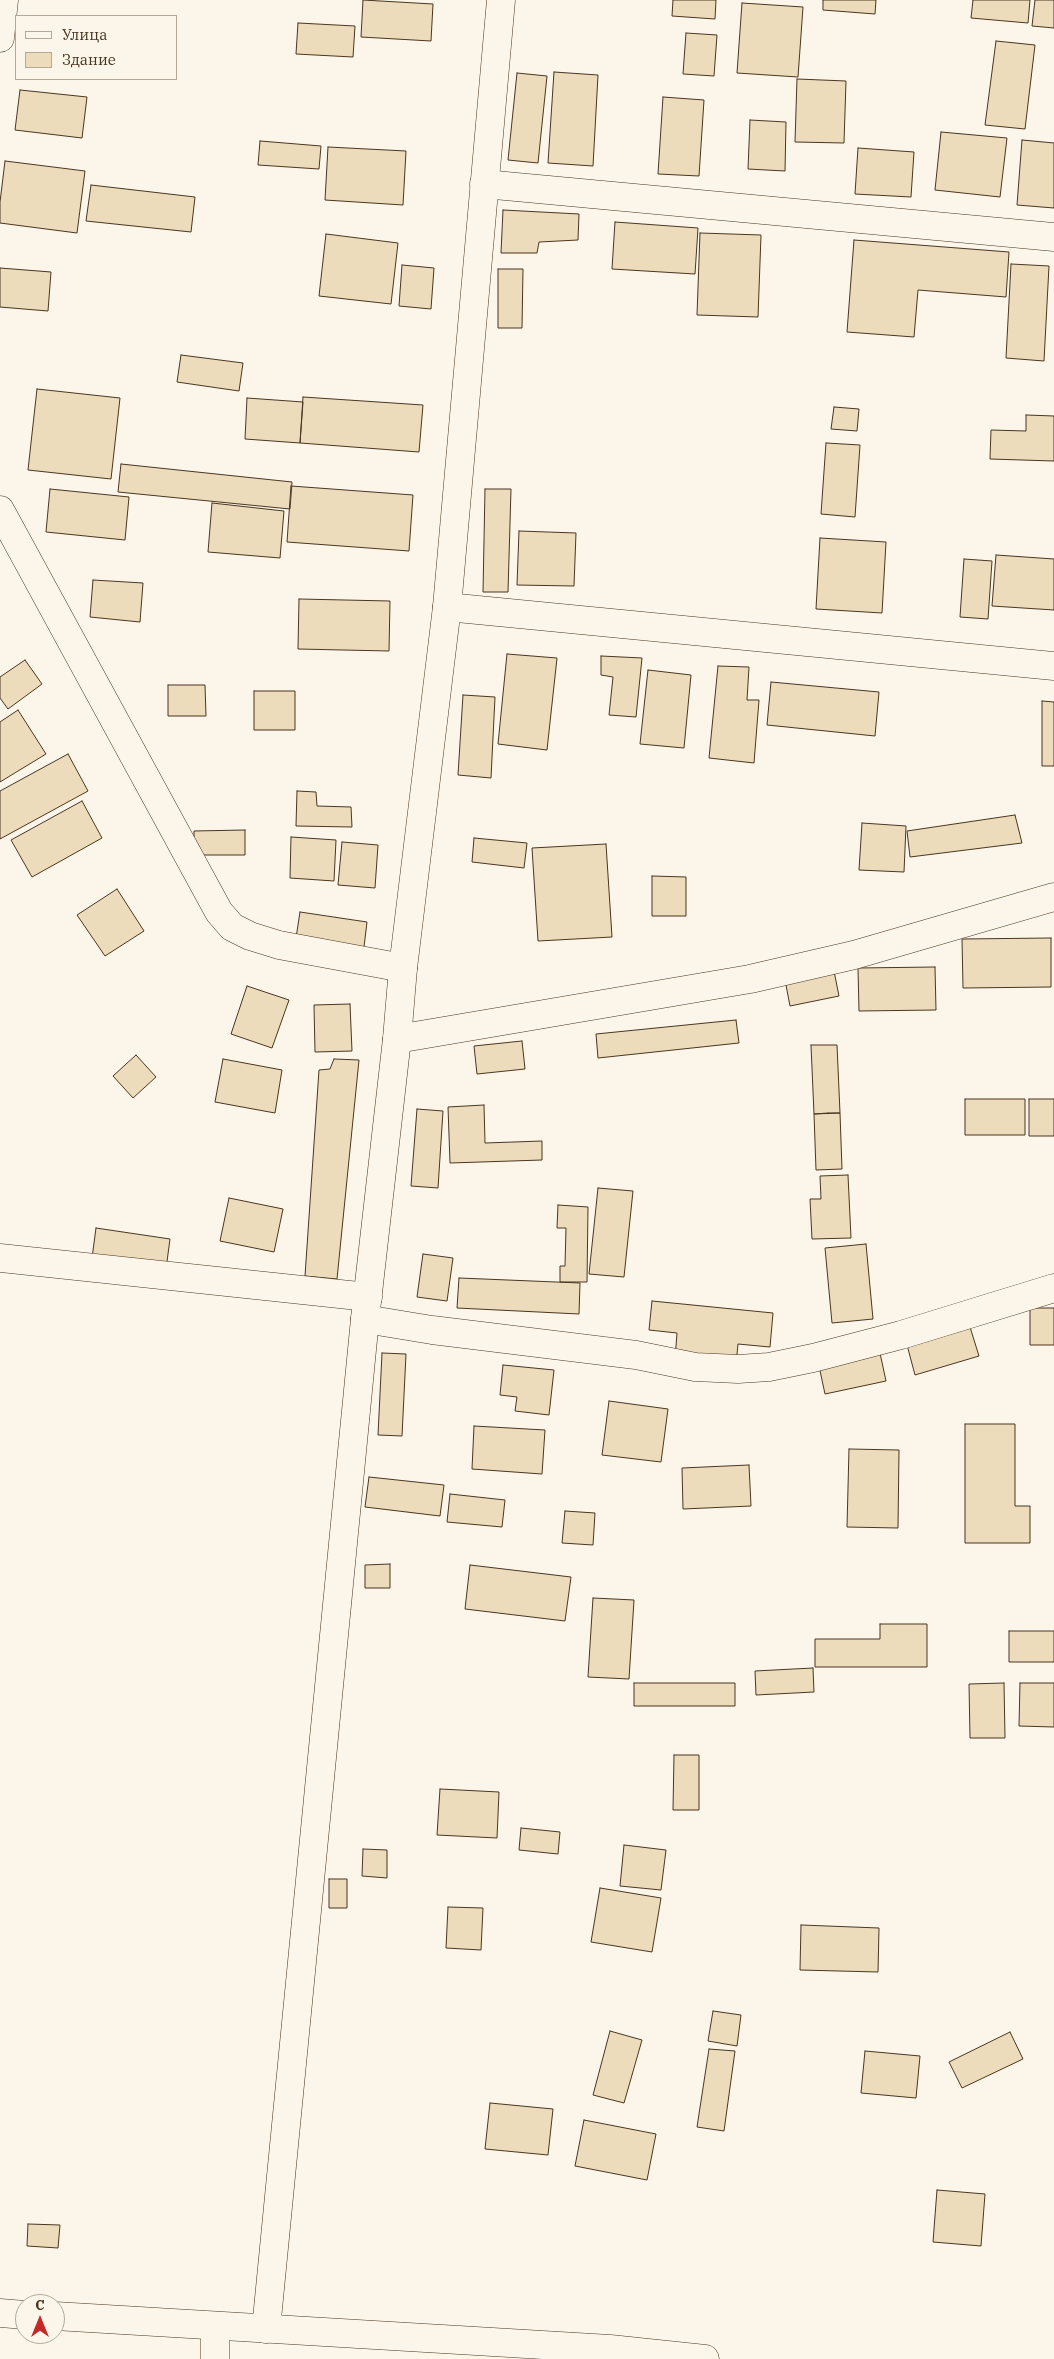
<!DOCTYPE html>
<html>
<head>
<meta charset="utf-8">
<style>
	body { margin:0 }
	#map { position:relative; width:1054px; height:2359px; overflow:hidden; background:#fbf6e9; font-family:"IBM Plex Serif",serif }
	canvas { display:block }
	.legend { position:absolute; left:15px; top:15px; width:162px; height:65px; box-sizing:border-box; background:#fbf6e9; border:1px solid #b4a999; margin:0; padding:6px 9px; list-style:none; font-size:15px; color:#4a3520 }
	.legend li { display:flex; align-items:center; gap:10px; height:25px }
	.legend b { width:25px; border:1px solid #b4a999 }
	.north { position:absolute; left:15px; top:2294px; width:50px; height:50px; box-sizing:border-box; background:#fbf6e9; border:1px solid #b4a999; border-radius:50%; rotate:0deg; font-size:14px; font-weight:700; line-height:20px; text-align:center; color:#4a3520 }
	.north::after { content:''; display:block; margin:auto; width:18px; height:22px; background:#c62828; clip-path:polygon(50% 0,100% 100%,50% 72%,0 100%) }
</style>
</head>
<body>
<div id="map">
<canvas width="1054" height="2359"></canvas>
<ul class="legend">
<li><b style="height:6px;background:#fbf6e9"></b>Улица</li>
<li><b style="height:14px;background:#ecdcbc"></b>Здание</li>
</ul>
<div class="north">С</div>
</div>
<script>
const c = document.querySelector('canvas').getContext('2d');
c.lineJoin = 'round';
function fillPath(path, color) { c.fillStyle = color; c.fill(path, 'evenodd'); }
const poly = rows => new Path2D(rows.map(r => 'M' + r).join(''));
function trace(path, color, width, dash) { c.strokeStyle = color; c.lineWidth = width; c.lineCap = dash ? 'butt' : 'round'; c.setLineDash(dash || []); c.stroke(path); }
const building = poly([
	[363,0,433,4,431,41,361,37,363,0],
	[673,0,716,0,715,19,672,16,673,0],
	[823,0,876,0,875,14,823,10,823,0],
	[973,0,1030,0,1028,23,971,18,973,0],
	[1035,0,1054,0,1054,28,1032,26,1035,0],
	[742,3,803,7,798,77,737,73,742,3],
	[298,23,355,26,353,57,296,54,298,23],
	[686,33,717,35,714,76,683,74,686,33],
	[996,41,1035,45,1025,129,985,125,996,41],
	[554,72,598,75,593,166,548,163,554,72],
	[517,73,547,76,538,163,508,160,517,73],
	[797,79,846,81,844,143,795,142,797,79],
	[20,90,87,97,82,138,15,130,20,90],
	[663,97,704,100,699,176,658,174,663,97],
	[750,120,786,122,785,171,748,169,750,120],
	[941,132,1007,138,1000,197,935,190,941,132],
	[1022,140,1054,143,1054,208,1017,205,1022,140],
	[260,141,321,146,319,169,258,165,260,141],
	[328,147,406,151,403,205,325,200,328,147],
	[858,148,914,152,911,197,855,194,858,148],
	[5,161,85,171,77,233,0,223,0,202,5,161],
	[91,185,195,197,191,232,86,221,91,185],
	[503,210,579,214,578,240,539,242,537,253,501,253,503,210],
	[615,222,698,228,695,274,612,269,615,222],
	[700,233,761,235,758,317,697,315,700,233],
	[326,234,398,243,391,304,319,296,326,234],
	[854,240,1009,252,1006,297,918,290,914,337,847,332,854,240],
	[1011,264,1049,266,1044,361,1006,358,1011,264],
	[402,265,434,268,431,309,399,306,402,265],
	[0,268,51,272,48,311,0,307,0,268],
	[498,269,523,269,522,328,498,328,498,269],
	[181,355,243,363,239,391,177,382,181,355],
	[37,389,120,398,111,479,28,470,37,389],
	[303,397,423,405,419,452,300,443,303,397],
	[247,398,303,402,300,443,245,439,247,398],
	[834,407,859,409,857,431,831,429,834,407],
	[1026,415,1054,416,1054,461,990,459,991,430,1026,431,1026,415],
	[826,443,860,445,855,517,821,514,826,443],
	[121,464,292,482,290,509,118,492,121,464],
	[291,486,413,495,409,551,287,542,291,486],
	[50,489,129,497,125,540,46,532,50,489],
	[485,489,511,489,508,592,483,592,485,489],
	[212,503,284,511,280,558,208,552,212,503],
	[519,531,576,533,574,586,517,585,519,531],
	[820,538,886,542,882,613,816,609,820,538],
	[996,555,1054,559,1054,610,992,606,996,555],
	[964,559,992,561,988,619,960,617,964,559],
	[93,580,143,583,140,622,90,617,93,580],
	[299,599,390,601,389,651,298,649,299,599],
	[507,654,557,658,547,750,498,744,507,654],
	[601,656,642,658,636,717,609,715,613,677,601,675,601,656],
	[25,660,42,684,8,709,0,698,0,677,25,660],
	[718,666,749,667,747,700,759,700,754,763,709,758,718,666],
	[648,670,691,675,684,748,640,744,648,670],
	[771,682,879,692,875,736,767,725,771,682],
	[168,685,205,685,206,716,168,716,168,685],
	[254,691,295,691,295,730,254,730,254,691],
	[463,695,495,697,491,778,458,775,463,695],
	[1042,701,1054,702,1054,766,1042,766,1042,701],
	[18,710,46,754,0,782,0,722,18,710],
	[68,754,88,791,0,839,0,791,68,754],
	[297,791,316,792,317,806,351,807,352,827,296,826,297,791],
	[82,801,102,838,32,877,11,840,82,801],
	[1015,815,1022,843,910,857,907,831,1015,815],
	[862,823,906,826,904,872,859,870,862,823],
	[245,830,245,855,194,855,194,831,245,830],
	[291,837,336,840,334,881,290,878,291,837],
	[474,838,527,843,524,868,472,862,474,838],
	[342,842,378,845,375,888,338,885,342,842],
	[606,844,612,937,538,941,532,848,606,844],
	[652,876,686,877,686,916,652,916,652,876],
	[117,889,144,931,105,956,77,915,117,889],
	[300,912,367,922,364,947,296,938,300,912],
	[1051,938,1051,987,963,988,962,939,1051,938],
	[935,967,936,1010,859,1011,858,968,935,967],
	[834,971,839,996,790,1006,785,980,834,971],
	[247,986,289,1000,272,1048,231,1034,247,986],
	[350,1004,352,1051,315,1052,314,1005,350,1004],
	[736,1020,739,1043,598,1058,596,1034,736,1020],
	[522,1041,525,1069,477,1074,474,1046,522,1041],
	[811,1045,837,1045,840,1113,814,1114,811,1045],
	[136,1055,156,1077,133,1098,113,1076,136,1055],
	[223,1059,282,1070,275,1113,215,1102,223,1059],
	[334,1059,359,1060,337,1279,305,1276,319,1070,330,1069,334,1059],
	[965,1099,1025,1099,1025,1135,965,1135,965,1099],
	[1029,1099,1054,1099,1054,1136,1029,1136,1029,1099],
	[484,1105,485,1143,542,1141,542,1160,450,1163,448,1107,484,1105],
	[417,1109,443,1111,438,1188,411,1186,417,1109],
	[828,1113,840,1113,842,1169,816,1170,814,1114,828,1113],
	[848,1175,851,1238,812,1239,810,1199,821,1199,820,1176,848,1175],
	[598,1188,633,1191,624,1277,589,1274,598,1188],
	[229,1198,283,1209,274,1252,220,1241,229,1198],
	[558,1205,588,1207,587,1282,560,1282,560,1266,565,1266,566,1228,557,1228,558,1205],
	[96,1228,170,1239,166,1269,92,1258,96,1228],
	[866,1244,873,1319,832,1323,825,1248,866,1244],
	[423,1254,453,1258,447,1301,417,1297,423,1254],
	[459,1278,580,1283,579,1314,457,1308,459,1278],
	[652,1301,773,1313,770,1347,738,1344,736,1365,675,1359,677,1333,649,1330,652,1301],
	[1030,1308,1054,1308,1054,1345,1030,1345,1030,1308],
	[970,1327,979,1356,915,1375,907,1345,970,1327],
	[382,1353,406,1354,402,1436,378,1435,382,1353],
	[880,1353,886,1381,825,1394,819,1366,880,1353],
	[503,1365,554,1370,549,1415,515,1411,517,1397,500,1395,503,1365],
	[609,1401,668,1409,661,1462,602,1455,609,1401],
	[965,1424,1015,1424,1015,1506,1030,1506,1030,1543,965,1543,965,1424],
	[474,1426,545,1430,542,1474,472,1469,474,1426],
	[849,1449,899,1450,898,1528,847,1527,849,1449],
	[749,1465,751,1506,683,1509,682,1468,749,1465],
	[369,1477,444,1485,440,1516,365,1507,369,1477],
	[450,1494,505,1500,502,1527,447,1522,450,1494],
	[565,1511,595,1513,593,1545,562,1543,565,1511],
	[390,1564,390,1588,365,1588,365,1565,390,1564],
	[470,1565,571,1577,565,1621,465,1609,470,1565],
	[593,1598,634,1600,629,1679,588,1677,593,1598],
	[880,1624,927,1624,927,1667,815,1667,815,1639,880,1639,880,1624],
	[1009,1631,1054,1631,1054,1662,1009,1662,1009,1631],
	[813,1668,814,1692,756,1695,755,1671,813,1668],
	[634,1683,735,1683,735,1706,634,1706,634,1683],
	[1004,1683,1005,1738,970,1738,969,1684,1004,1683],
	[1020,1683,1054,1683,1054,1727,1019,1726,1020,1683],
	[674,1755,699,1755,699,1810,673,1810,674,1755],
	[440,1789,499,1792,497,1838,437,1835,440,1789],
	[521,1828,560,1832,558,1854,519,1850,521,1828],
	[624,1845,666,1850,661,1890,620,1886,624,1845],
	[363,1849,387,1850,387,1878,362,1876,363,1849],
	[329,1879,347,1879,347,1908,329,1908,329,1879],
	[600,1888,661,1898,652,1952,591,1942,600,1888],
	[448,1907,483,1908,481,1950,446,1948,448,1907],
	[801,1925,879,1928,878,1972,800,1970,801,1925],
	[713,2011,741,2015,737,2046,708,2041,713,2011],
	[610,2031,642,2040,624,2103,593,2095,610,2031],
	[1010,2032,1023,2059,962,2088,949,2062,1010,2032],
	[709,2049,735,2051,724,2131,697,2127,709,2049],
	[865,2051,920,2056,916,2098,861,2093,865,2051],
	[490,2103,553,2109,548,2155,485,2149,490,2103],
	[584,2120,656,2134,647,2180,575,2166,584,2120],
	[937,2190,985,2194,981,2246,933,2242,937,2190],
	[28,2224,60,2225,58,2248,27,2246,28,2224]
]);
const minor = poly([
	[0,38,4,0],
	[484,184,1054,237],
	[0,510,219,912,232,927,250,936,279,945,403,968],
	[447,607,1054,666],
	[397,1039,750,979,854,955,1054,897],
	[0,1258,368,1297],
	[365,1319,432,1330,636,1355,695,1367,738,1369,769,1367,813,1358,901,1335,1054,1288],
	[215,2359,215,2326]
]);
const tertiary = poly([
	[266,2329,365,1319,397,1039,403,968,447,607,501,0]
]);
const secondary = poly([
	[0,2313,25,2315],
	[55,2316,610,2349,705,2359]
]);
fillPath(building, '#ecdcbc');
trace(building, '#4a3520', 1);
trace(minor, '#4a3520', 29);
trace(tertiary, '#4a3520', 29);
trace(secondary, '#4a3520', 29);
trace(minor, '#fbf6e9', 28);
trace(tertiary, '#fbf6e9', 28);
trace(secondary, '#fbf6e9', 28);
</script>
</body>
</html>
